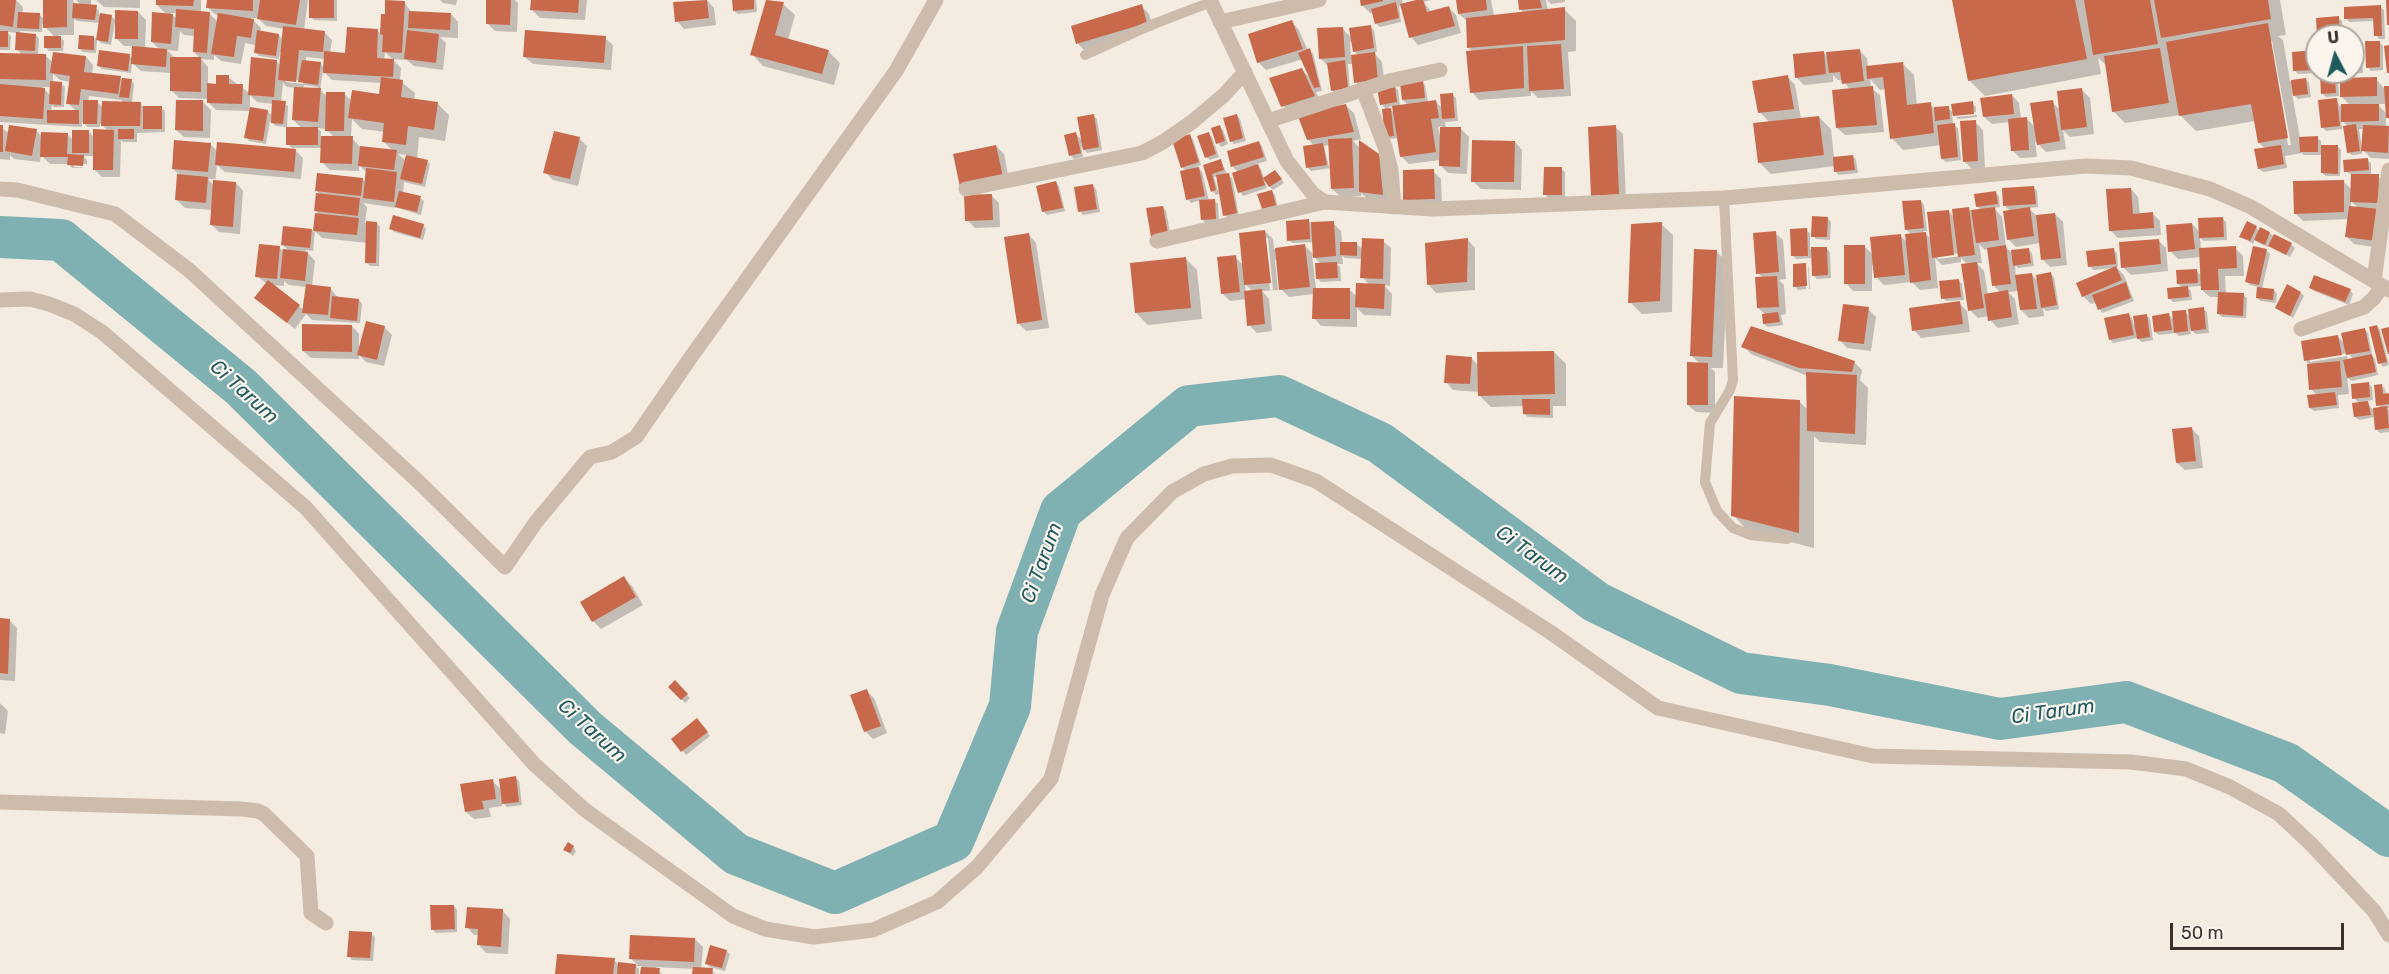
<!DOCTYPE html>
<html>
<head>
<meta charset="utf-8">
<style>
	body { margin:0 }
	#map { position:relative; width:2389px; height:974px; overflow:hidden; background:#f4ebe1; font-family:Rubik,sans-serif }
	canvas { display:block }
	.north { position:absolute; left:2305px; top:24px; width:60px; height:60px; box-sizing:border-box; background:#fbf5ee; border:2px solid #aea6a0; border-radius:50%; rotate:354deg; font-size:16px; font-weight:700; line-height:24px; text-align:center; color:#3b302b }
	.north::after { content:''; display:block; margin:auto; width:21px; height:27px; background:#1f5a5e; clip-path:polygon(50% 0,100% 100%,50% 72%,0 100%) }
	.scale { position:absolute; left:2170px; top:923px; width:174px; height:27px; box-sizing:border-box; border:3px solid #3b302b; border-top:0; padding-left:8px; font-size:18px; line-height:21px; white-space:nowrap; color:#3b302b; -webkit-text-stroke:4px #fbf5ee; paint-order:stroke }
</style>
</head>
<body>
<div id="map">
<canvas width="2389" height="974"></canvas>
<div class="north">U</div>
<div class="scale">50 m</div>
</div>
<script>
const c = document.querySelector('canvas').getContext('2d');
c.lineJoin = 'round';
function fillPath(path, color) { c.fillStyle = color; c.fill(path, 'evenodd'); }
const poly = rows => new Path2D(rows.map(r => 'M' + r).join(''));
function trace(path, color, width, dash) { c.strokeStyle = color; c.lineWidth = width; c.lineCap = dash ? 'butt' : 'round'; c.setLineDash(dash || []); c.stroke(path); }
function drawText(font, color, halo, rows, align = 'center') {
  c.font = font + ' Rubik,sans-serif'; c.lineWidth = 4.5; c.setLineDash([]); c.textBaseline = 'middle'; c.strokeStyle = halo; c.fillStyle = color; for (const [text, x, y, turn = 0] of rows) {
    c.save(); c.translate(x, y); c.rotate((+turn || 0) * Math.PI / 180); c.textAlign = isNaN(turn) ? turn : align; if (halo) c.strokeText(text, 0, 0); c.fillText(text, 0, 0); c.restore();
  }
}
const shadow = poly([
	[0,0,16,0,23,7,22,14,39,14,45,20,45,0,73,0,74,4,81,5,76,0,91,0,91,6,99,10,99,14,111,16,117,21,138,12,146,20,145,49,160,50,152,42,167,15,157,5,157,0,201,0,201,13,209,13,218,22,219,16,216,15,208,8,208,0,308,0,304,30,324,32,332,40,330,53,347,54,378,31,381,34,405,3,412,13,451,14,458,22,458,38,440,37,446,43,443,70,414,66,407,60,392,59,385,52,384,60,393,60,401,68,400,81,415,93,414,100,437,103,449,115,445,141,419,137,417,159,427,161,430,164,425,187,404,182,403,194,420,198,424,201,421,215,398,208,363,203,367,207,365,223,377,223,380,227,379,266,370,266,367,263,367,243,322,238,315,231,313,251,305,250,315,261,312,286,331,289,338,298,359,300,362,304,360,323,312,320,306,314,295,329,256,298,267,284,257,276,279,248,282,250,289,251,283,245,312,230,314,233,316,215,320,215,316,211,321,195,317,191,363,179,366,183,367,173,359,165,359,171,330,170,322,162,322,148,293,148,303,158,301,179,225,172,217,165,215,182,236,183,243,191,240,234,219,232,212,225,213,210,185,208,177,200,179,174,173,169,210,144,218,152,294,150,288,144,303,129,293,120,296,88,287,87,283,83,281,102,288,106,287,127,276,126,270,121,266,144,249,141,246,137,251,111,216,110,209,103,209,99,179,98,171,90,171,73,141,71,132,63,131,73,102,69,98,66,129,55,133,59,134,46,124,46,116,38,117,22,115,22,111,45,101,43,97,39,100,23,77,21,74,19,74,35,58,35,64,41,63,51,49,51,46,48,55,37,42,24,42,32,20,31,20,34,36,35,39,39,38,55,45,55,53,63,86,57,93,65,92,75,131,80,134,84,132,103,140,103,144,108,161,108,165,111,165,132,137,133,137,142,123,142,121,140,120,177,102,177,94,169,94,156,83,156,87,160,87,164,74,164,74,167,86,168,72,168,69,164,50,164,41,155,40,162,14,159,10,155,10,160,0,159,0,127,9,133,36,130,42,137,67,134,74,141,89,132,95,138,108,131,100,123,100,127,88,127,82,122,82,127,0,122,0,54,22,55,17,49,18,33,7,32,11,36,10,50,0,50],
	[170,13,177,13,177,19],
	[251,18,258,18,266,26,284,29,283,40,279,35,260,32,261,28],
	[180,31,184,35,195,36,194,52,201,59,175,58,167,50,178,51],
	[245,43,256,45,255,52,259,56,279,59,280,52,282,53,281,66,276,61,249,93,228,77,217,85,208,85,208,67,201,59,214,60,214,55,221,61,241,64],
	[306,57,325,59,325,68,320,64,306,62],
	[323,71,332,80,382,83,380,95,352,101,344,94,328,97,320,90],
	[53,74,60,80,70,82,68,103,76,111,51,111,52,105,54,107,64,107,65,87,61,83,53,83],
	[286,79,304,81,303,84,286,82],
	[304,85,318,87,317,90,303,89],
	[42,87,51,87,51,96],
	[250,95,257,102,274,104,273,116,268,112,250,108],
	[89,96,122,100,122,103,103,108,97,102,88,102],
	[352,119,362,129,385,132,383,141,393,151,360,147,351,137],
	[317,128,326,129,334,137,321,137,321,132],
	[398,154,407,155,406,161],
	[208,179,215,179,214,186],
	[284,281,289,285,307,287,304,310,271,285,284,286],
	[96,0,140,0,140,8,104,7],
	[310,0,337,0,337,21,314,20,310,17],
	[440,0,457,0,456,5,443,3],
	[488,0,515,0,518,3,517,32,495,31,487,23],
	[533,0,587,0,585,20,540,18,532,10],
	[707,0,714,8,716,25,684,29,677,21],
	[733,0,756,0,757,12,738,14,734,11],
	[767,0,783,4,795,15,788,40,828,51,840,63,834,85,763,66,752,54],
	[1361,0,1402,0,1403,5,1418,0,1431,0,1424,2,1431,12,1449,8,1456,15,1461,33,1418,45,1411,37,1402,6,1399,6,1401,22,1380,27,1377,24,1374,12,1370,13,1362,5],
	[1457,0,1491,0,1494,16,1524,13,1521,10,1520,0,1546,0,1548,11,1564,9,1576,21,1576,51,1568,52,1571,96,1538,98,1531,91,1531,96,1479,100,1472,92,1473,52,1468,47,1468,22,1459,14],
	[1547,0,1565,0,1565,2,1551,4],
	[1954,0,2280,0,2286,35,2278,36,2283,40,2290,81,2306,79,2309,83,2311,97,2298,99,2292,93,2300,138,2317,138,2321,141,2321,146,2337,146,2341,150,2340,176,2326,176,2322,173,2322,155,2304,155,2302,153,2285,156,2287,168,2263,172,2259,168,2266,149,2259,143,2255,121,2196,131,2180,115,2125,123,2113,111,2107,66,2098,58,2101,74,1985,96,1969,80],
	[2269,41,2272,41,2291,145,2288,145],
	[1141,6,1149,14,1154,30,1085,51,1077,43],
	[2380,7,2384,10,2385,39,2379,39,2376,35,2375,21,2349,22,2346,18],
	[2338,18,2342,21,2343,36,2319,36,2317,20],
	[1292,22,1299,30,1308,51,1313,53,1322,91,1316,92,1322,104,1290,113,1283,106,1302,70,1312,80,1303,59,1266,70,1258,62],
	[1370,27,1374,30,1377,52,1373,52,1382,62,1385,88,1394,87,1398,90,1400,106,1408,105,1403,100,1422,82,1425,85,1428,102,1435,101,1443,109,1453,95,1456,98,1458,121,1445,122,1446,128,1461,129,1469,137,1467,174,1448,173,1440,165,1440,160,1409,164,1401,156,1399,138,1390,139,1386,136,1387,110,1381,104,1379,88,1363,90,1356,82,1353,64,1348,64,1350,91,1336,93,1332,90,1328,66,1320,58,1342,28,1352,38],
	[1350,42,1353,42,1354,51,1359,56,1351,57],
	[1394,106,1395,114,1388,107],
	[1442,126,1441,136,1440,136,1438,127],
	[93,37,97,40,96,53,83,52,80,49],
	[2353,37,2361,45,2363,73,2344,74,2341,72,2353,72],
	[605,38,613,45,611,70,533,64,525,57],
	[2379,42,2383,46,2383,70,2371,71,2368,67],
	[1859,50,1867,58,1868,67,1902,63,1914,75,1917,105,1930,104,1935,109,1948,108,1954,113,1972,103,1976,107,1976,112,1955,114,1955,117,1952,113,1953,125,1958,128,1961,160,1946,162,1942,159,1941,145,1903,150,1892,138,1886,89,1880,90,1870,79,1871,88,1880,95,1884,132,1845,135,1837,128,1850,90,1843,80,1838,80,1833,75,1833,82,1804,85,1796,77,1823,52,1828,57],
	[2314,52,2317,55,2317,72,2319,73,2298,74,2295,71],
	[2334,76,2338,80,2339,96,2326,97,2322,93],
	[1788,77,1795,85,1801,119,1819,117,1831,129,1834,158,1853,156,1856,160,1858,173,1839,175,1836,172,1835,166,1771,174,1759,162,1770,123,1760,112],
	[2376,79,2384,88,2389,88,2389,119,2386,116,2386,128,2389,128,2389,159,2371,158,2362,149,2362,154,2352,155,2348,152,2348,127,2344,122,2341,120,2342,129,2326,131,2322,127,2336,100,2340,106,2351,106,2342,97],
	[2377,104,2386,104,2387,114],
	[2359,129,2365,129,2362,148],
	[2082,90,2090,98,2094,134,2070,137,2063,130,2066,149,2046,152,2035,141,2037,157,2020,158,2012,150,2010,122,1992,124,1984,117,2012,95,2019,103,2021,119,2027,119,2036,128,2052,102,2060,110],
	[203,102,211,110,210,138,184,137,176,130],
	[1346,106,1354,113,1361,139,1353,141,1361,149,1378,155,1387,163,1389,202,1368,199,1361,193,1361,196,1340,196,1332,189,1331,168,1311,171,1308,168,1314,146,1308,139],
	[1330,145,1331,167,1329,167,1324,146],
	[1977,115,1977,117,1958,119,1956,117],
	[1093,116,1097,119,1102,150,1087,153,1081,146,1083,157,1074,159,1070,155,1076,134,1083,141],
	[1237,116,1240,119,1246,141,1234,144,1231,141],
	[1975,122,1983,130,1985,168,1972,169,1964,161],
	[1220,127,1223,130,1228,144,1221,147,1218,143],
	[1615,127,1623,134,1626,201,1601,203],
	[555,133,580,139,587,146,578,186,553,180,545,172],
	[1209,134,1212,137,1219,157,1210,160,1206,157],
	[1189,136,1193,139,1201,165,1197,166,1202,172,1209,201,1214,201,1218,204,1219,222,1206,223,1203,220,1201,200,1191,203,1188,199,1186,171,1182,167],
	[1515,142,1522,150,1521,190,1481,189,1473,181],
	[1259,143,1262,146,1267,161,1256,164,1261,169,1264,178,1278,175,1284,183,1273,190,1265,182,1267,188,1243,196,1240,192,1234,174,1238,172,1233,167,1228,152],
	[996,146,1004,154,1010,185,969,194],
	[2367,160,2371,163,2371,176,2378,176,2386,184,2374,247,2354,244,2347,237,2349,219,2303,221,2295,213,2343,181,2352,190,2352,175,2345,171],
	[2351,201,2358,208,2351,207],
	[1221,161,1227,174,1232,178,1239,216,1228,218,1225,215,1221,193,1216,195,1213,191,1205,166],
	[1218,176,1220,190,1218,191,1214,177],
	[1561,169,1565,172,1565,198,1548,198,1545,194],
	[1433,171,1441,179,1442,206,1413,207,1405,199],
	[1056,182,1059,186,1065,211,1047,215,1044,212],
	[1092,185,1096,189,1100,212,1083,215,1080,211],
	[2033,187,2037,191,2038,207,2028,208,2038,217,2055,214,2063,222,2067,265,2050,267,2042,259,2040,243,2016,247,2008,239,2010,211,2005,206],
	[2131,189,2138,197,2140,215,2152,213,2160,221,2161,235,2118,238,2110,230],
	[1272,191,1275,195,1278,208,1266,212,1263,208],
	[1996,193,1999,196,2000,207,1994,208,2002,217,2006,247,2011,252,2029,250,2032,253,2034,266,2018,268,2015,265,2016,277,2032,275,2038,281,2050,274,2054,277,2059,309,2046,311,2043,308,2044,316,2029,318,2021,310,2019,291,2008,292,2015,299,2019,324,1998,328,1990,320,1989,316,1978,318,1970,310,1968,265,1961,258,1961,262,1942,265,1935,258,1938,288,1920,290,1912,282,1884,285,1876,277,1875,265,1872,265,1872,291,1853,291,1846,283,1864,246,1874,256,1900,236,1908,243,1912,235,1906,229,1921,201,1924,205,1927,231,1923,231,1932,240,1948,211,1955,218,1968,208,1972,212,1982,211,1977,206],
	[1979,244,1985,250,1989,249,1994,286,2001,293,1988,295,1984,271,1977,263,1982,263],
	[1961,253,1962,256,1938,259,1938,256],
	[991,195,999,203,1000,227,975,228,967,220],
	[1163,207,1166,211,1171,237,1156,240],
	[1827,218,1831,222,1830,240,1816,239,1813,236],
	[2223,219,2226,222,2227,240,2204,241,2200,238,2201,249,2235,248,2243,256,2244,276,2225,276,2226,294,2243,295,2247,298,2246,318,2222,317,2219,314,2219,297,2210,297,2202,290,2202,286,2187,287,2191,291,2192,300,2173,302,2170,299,2183,288,2178,284,2197,271,2201,276,2201,257,2178,259,2170,251,2192,224,2200,232],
	[1308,220,1312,224,1333,223,1341,231,1342,243,1357,244,1363,250,1383,241,1391,248,1390,286,1384,285,1392,294,1391,316,1364,315,1357,308,1357,327,1321,326,1314,318,1314,294,1289,297,1281,289,1278,260,1275,260,1278,290,1262,291,1269,299,1272,331,1257,333,1249,325,1247,299,1230,301,1222,293,1235,257,1243,265,1265,231,1273,239,1274,249,1305,246,1314,255,1313,242,1292,243,1289,240],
	[1265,238,1268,238,1273,290,1270,290],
	[1312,255,1321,264,1317,278,1321,282,1341,281,1340,267,1337,264,1343,264,1342,256,1345,258,1362,259,1362,277,1370,285,1357,297,1350,290,1316,289],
	[1245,284,1253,292,1246,292],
	[1661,224,1673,235,1672,312,1642,314,1630,302],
	[423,225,426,229,423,240,394,232,391,228],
	[2256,227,2259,231,2270,233,2274,237,2291,244,2295,248,2290,257,2269,245,2268,247,2259,243,2255,239,2253,244,2241,236],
	[1806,230,1810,233,1810,249,1826,248,1830,252,1831,278,1817,279,1813,275,1813,258,1796,259,1792,255],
	[1775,233,1783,240,1786,279,1779,280,1784,285,1786,314,1781,315,1783,325,1768,327,1764,324,1766,315,1758,308,1763,278,1758,273],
	[1029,235,1036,243,1049,328,1026,331,1018,323],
	[1468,240,1475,248,1475,290,1436,293,1429,285],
	[2158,240,2166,248,2168,271,2131,275,2123,267],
	[2113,249,2117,253,2118,267,2116,267,2124,275,2134,301,2102,313,2096,302,2091,304,2083,296,2113,268,2093,270,2090,266],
	[2266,250,2270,254,2262,289,2274,290,2277,294,2276,303,2261,301,2257,298,2258,287,2250,285,2247,282],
	[1716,251,1728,263,1723,368,1711,368,1715,372,1715,413,1696,412,1688,405,1700,364,1691,355],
	[1185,258,1197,270,1202,319,1148,325,1136,313],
	[1805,265,1806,289,1798,290,1795,286],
	[1808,267,1809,268,1810,289,1809,289],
	[1958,280,1962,284,1964,300,1946,301,1943,298],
	[2311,288,2350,290,2353,294,2349,305,2314,291],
	[2301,293,2304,296,2293,318,2276,308],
	[1959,303,1967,311,1970,332,1921,338,1914,330],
	[1868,309,1876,317,1871,351,1847,348,1840,340],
	[2203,309,2207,312,2209,333,2196,334,2190,329,2191,334,2179,336,2176,333,2159,335,2155,332,2169,315,2174,320,2185,312,2191,317],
	[2129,315,2132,318,2134,325,2146,315,2150,319,2153,340,2142,342,2137,338,2113,343,2110,339],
	[352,326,359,334,359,348,384,327,392,335,384,366,366,362,359,355,359,359,311,358,303,351],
	[2377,326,2380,330,2389,365,2383,367,2380,363],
	[2365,330,2368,333,2372,354,2370,354,2375,359,2378,375,2352,381,2347,377,2349,394,2338,395,2339,408,2314,411,2310,408,2317,395,2311,389,2310,365,2306,361,2338,337,2345,344],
	[2349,353,2353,360,2348,361,2347,356,2310,362,2310,359],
	[1743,346,1855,363,1862,370,1860,380,1868,388,1866,445,1820,442,1814,436,1814,548,1748,531,1733,515,1799,401,1808,410,1808,376,1751,354],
	[1554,352,1566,364,1566,406,1553,406,1553,418,1528,417,1524,414,1524,406,1491,407,1479,395,1479,392,1453,390,1446,382,1471,358,1479,366],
	[2369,384,2372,387,2373,400,2366,401,2372,409,2381,408,2378,405,2382,386,2385,389,2386,395,2389,394,2389,408,2387,408,2389,410,2389,432,2380,433,2377,430,2375,417,2359,420,2355,417,2359,403,2354,398],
	[2192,429,2199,436,2203,468,2185,470,2177,463],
	[624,578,632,586,643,605,601,629,593,621],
	[0,620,9,620,17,628,15,681,0,680],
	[675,683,690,698,685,703,670,687],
	[866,691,874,698,887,733,873,739,865,731],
	[0,703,8,711,5,734,0,733],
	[701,724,710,736,686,755,673,739],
	[516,778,519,781,522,805,507,807,502,802,502,806,489,808,491,817,474,819,466,812,492,781,502,790],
	[573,847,576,851,573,856,565,850],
	[454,906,457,910,457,932,436,933,432,929],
	[503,911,510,919,508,954,486,953,479,945,479,935,474,935,467,927],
	[371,934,375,937,373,961,352,960,349,956],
	[695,939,703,947,701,969,712,970,715,974,694,974,694,969,656,967,662,974,642,974,642,966,636,966,639,969,639,974,557,974,614,960,618,964,638,965,630,958],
	[726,951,730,954,725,971,710,967,706,963]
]);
const river = poly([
	[0,237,61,240,241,387,585,728,736,854,835,893,953,841,1010,706,1017,631,1061,511,1189,406,1279,396,1380,443,1596,602,1741,673,1830,685,2000,719,2126,702,2286,763,2389,836]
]);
const building = poly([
	[0,0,16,0,13,27,0,25],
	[43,0,67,0,67,27,43,28],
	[156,0,194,0,193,6,156,5],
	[207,0,253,0,253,11,206,8],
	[260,0,300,0,296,25,257,19],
	[309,0,334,0,334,18,309,18],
	[385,0,405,1,402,53,382,52,383,35,380,34,381,14,385,14],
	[486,0,511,0,510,25,486,24],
	[531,0,579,0,578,13,530,10],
	[707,0,709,18,675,22,673,2],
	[732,0,754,0,754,9,733,11],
	[766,0,784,2,775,35,829,50,822,74,750,55],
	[1360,0,1383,0,1383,1,1361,6],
	[1416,0,1423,0,1427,12,1449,6,1455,26,1409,38,1400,4],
	[1456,0,1486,0,1487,10,1458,14],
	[1518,0,1540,0,1542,8,1519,10],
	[1952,0,2075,0,2087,59,1968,81],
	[2084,0,2150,0,2158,44,2093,55],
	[2154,0,2268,0,2271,19,2161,38],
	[2386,0,2389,0,2389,25,2387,25],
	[1396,2,1399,18,1375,24,1371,9],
	[73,3,97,5,95,20,72,18],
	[1142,4,1147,23,1076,44,1071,26],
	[2381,5,2382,36,2374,36,2373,18,2344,19,2344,7],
	[1565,7,1565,40,1467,48,1466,18],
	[176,9,210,12,207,53,193,52,194,29,175,27],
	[115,10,138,11,138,39,115,39],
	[409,11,451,13,450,30,408,28],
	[18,12,40,13,39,29,17,28],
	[152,12,173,14,171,44,151,42],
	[100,13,112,15,108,42,96,40],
	[218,13,254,19,251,38,237,36,234,57,211,54],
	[2339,16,2340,34,2317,36,2316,18],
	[1292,20,1303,49,1257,63,1248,34],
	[2268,23,2288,138,2258,143,2251,104,2179,116,2166,42],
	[1371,25,1374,48,1353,52,1349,28],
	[283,26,325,31,323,52,299,50,296,82,278,80],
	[347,27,378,29,377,58,394,59,393,77,323,73,324,51,345,53],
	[1343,27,1345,57,1319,59,1317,28],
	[257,30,279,34,276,56,254,53],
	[407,30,439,34,436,63,404,59],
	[525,30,606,36,604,63,523,57],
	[0,31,8,31,8,47,0,47],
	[16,32,36,34,35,51,15,50],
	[79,35,94,36,94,50,78,49],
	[44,36,61,36,61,48,44,48],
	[2365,41,2380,41,2380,67,2366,68],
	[1561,44,1564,89,1529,91,1527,46],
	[2389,45,2389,73,2387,73,2384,46],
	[132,46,167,49,166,67,131,64],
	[1523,46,1524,88,1470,93,1466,51],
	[1310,48,1320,87,1314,88,1298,53],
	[2160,48,2169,103,2112,112,2104,56],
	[1860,49,1864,81,1842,84,1840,72,1829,73,1826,52],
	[99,50,130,54,128,71,97,66],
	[2315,50,2316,70,2293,71,2292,52],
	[1824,51,1826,74,1795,78,1793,54],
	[2353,51,2355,51,2356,66,2353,66],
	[53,52,86,56,84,72,121,76,118,94,81,89,79,105,66,104,70,76,50,73],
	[1375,52,1378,80,1354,83,1351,55],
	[0,53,46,54,46,80,0,79],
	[170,57,201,57,201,92,170,91],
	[251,57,277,60,274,97,248,95],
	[302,60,321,62,318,85,298,82],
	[1345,60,1348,88,1331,91,1327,63],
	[1903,62,1907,105,1931,102,1934,133,1890,139,1883,77,1867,79,1866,66],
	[1302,68,1315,96,1281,107,1269,78],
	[216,75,229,75,229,84,243,84,242,104,207,103,207,83,216,84],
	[1788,75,1794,109,1758,113,1752,81],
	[2335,75,2336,93,2321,94,2320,76],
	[381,77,403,80,401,97,438,102,434,130,408,126,406,145,382,142,384,123,348,118,352,90,379,94],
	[2377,77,2377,96,2340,97,2340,78],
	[122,78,132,79,129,98,119,97],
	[2306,78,2308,94,2293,96,2291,80],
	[1423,80,1425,98,1402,100,1400,83],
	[50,81,62,82,61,105,49,104],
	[0,84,45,88,43,119,0,116],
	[1395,85,1397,102,1380,105,1377,88],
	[1873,86,1877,125,1836,128,1832,90],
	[2384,86,2389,86,2389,118,2386,118],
	[294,87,321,88,318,122,292,120],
	[2082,88,2087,127,2061,130,2057,91],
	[326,92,345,92,344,131,325,131],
	[1453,93,1455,118,1442,119,1440,94],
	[2012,94,2014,114,1983,117,1980,98],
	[2337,98,2340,126,2321,128,2318,100],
	[83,100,98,100,97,124,83,124],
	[176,100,203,100,203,131,175,130],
	[272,100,286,101,283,124,271,123],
	[1436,100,1439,118,1431,119,1436,152,1400,157,1392,106],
	[2053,100,2060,141,2037,145,2030,103],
	[102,101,141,102,140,126,101,126],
	[1973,101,1974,114,1953,116,1951,104],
	[1346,104,1354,132,1307,140,1297,114],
	[2341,104,2379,104,2379,121,2341,122],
	[143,106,162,106,162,129,143,129],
	[1949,106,1950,119,1935,121,1934,107],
	[250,107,268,110,263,141,244,138],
	[1391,108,1394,136,1385,137,1382,109],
	[47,110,79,110,79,124,47,123],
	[1094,114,1099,147,1083,150,1077,117],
	[1237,114,1243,138,1230,142,1223,118],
	[1819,116,1824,155,1758,163,1753,123],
	[2027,117,2029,150,2011,151,2008,119],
	[1976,120,1978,161,1963,162,1960,121],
	[1955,123,1958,157,1941,159,1937,125],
	[2356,124,2360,151,2347,153,2343,126],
	[0,125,3,125,3,152,0,152],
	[9,125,37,129,32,156,5,151],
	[1220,125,1225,141,1216,144,1211,128],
	[1616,125,1619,194,1591,196,1588,127],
	[2363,125,2389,126,2388,153,2361,151],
	[286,127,318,127,318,145,286,145],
	[1440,127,1461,127,1460,167,1439,166],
	[93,129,114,130,113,170,93,170],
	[118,129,134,129,134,139,118,139],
	[72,130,89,130,89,153,72,153],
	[554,131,580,137,570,179,543,173],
	[41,132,68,133,67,154,84,155,83,166,67,165,68,157,40,157],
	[1076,132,1081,153,1069,156,1064,135],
	[1209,132,1216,154,1205,158,1197,136],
	[1190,134,1199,162,1181,168,1172,140],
	[321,136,353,136,352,164,320,163],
	[2318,136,2318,152,2300,152,2299,137],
	[1352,138,1354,188,1331,189,1328,139],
	[174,140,211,143,208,172,172,169],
	[1359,140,1379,154,1383,195,1359,192],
	[1472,140,1515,141,1514,182,1471,182],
	[1259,141,1264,157,1231,167,1227,151],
	[217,142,296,149,294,172,215,165],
	[1323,143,1327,165,1306,168,1303,146],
	[996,145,1003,177,960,187,953,154],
	[2281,145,2284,164,2258,169,2254,149],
	[2321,145,2338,145,2338,174,2321,173],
	[360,146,397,150,394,170,358,166],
	[406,155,428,160,422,184,400,179],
	[1853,155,1855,170,1834,172,1833,157],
	[2368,158,2369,170,2344,172,2343,160],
	[1221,159,1224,170,1212,174,1216,190,1211,192,1203,165],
	[1258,164,1265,185,1238,193,1232,173],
	[1199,167,1205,196,1186,200,1180,171],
	[1544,167,1562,167,1562,195,1543,195],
	[366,168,397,172,394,202,363,198],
	[1434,169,1435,199,1403,200,1403,170],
	[1275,170,1282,179,1269,187,1263,178],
	[317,173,363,178,361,196,315,191],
	[1229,173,1237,213,1223,216,1216,175],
	[177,174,208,177,206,203,175,200],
	[2351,174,2379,174,2378,203,2350,202],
	[213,180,236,182,233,227,210,225],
	[2344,180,2344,212,2294,214,2293,181],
	[1056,181,1063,208,1042,212,1036,186],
	[1093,184,1097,209,1078,212,1074,187],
	[2034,186,2036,204,2003,206,2002,188],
	[2131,188,2133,214,2153,212,2154,228,2109,231,2106,189],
	[1272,190,1276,205,1262,209,1257,194],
	[399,191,421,196,417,212,395,207],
	[1996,191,1998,204,1976,207,1974,194],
	[316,193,360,198,358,216,314,211],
	[992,194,993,220,965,221,964,195],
	[1215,199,1216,219,1201,220,1199,200],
	[1921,200,1924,228,1905,230,1902,201],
	[1163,206,1168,234,1151,237,1146,208],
	[2349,206,2380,209,2376,241,2345,237],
	[1969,207,1975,255,1958,257,1952,209],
	[1995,207,1999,240,1976,243,1971,210],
	[2030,207,2034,236,2007,240,2003,211],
	[1949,210,1954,255,1932,258,1927,212],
	[315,213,359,218,357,235,313,231],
	[2055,213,2061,258,2041,260,2036,215],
	[393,215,424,224,420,238,389,229],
	[1812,216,1828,217,1827,237,1811,237],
	[2223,217,2224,237,2199,238,2198,218],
	[1309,219,1310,239,1287,241,1286,221],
	[366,221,377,222,376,263,365,263],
	[1334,221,1336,256,1313,258,1311,222],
	[2247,221,2257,226,2250,241,2239,237],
	[1662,222,1660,301,1628,303,1631,224],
	[2192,223,2195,249,2168,252,2166,225],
	[283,226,312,229,310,248,281,245],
	[2260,227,2270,232,2265,245,2254,240],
	[1807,228,1808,256,1791,256,1790,229],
	[1265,230,1271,283,1244,285,1239,233],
	[1776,231,1779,272,1756,274,1753,233],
	[1926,232,1931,280,1910,283,1905,234],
	[1029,233,1042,320,1017,324,1004,237],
	[1901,234,1905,275,1874,278,1870,237],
	[2274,234,2292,243,2286,255,2268,246],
	[1362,238,1384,239,1383,279,1360,278],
	[1468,238,1467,282,1427,285,1425,243],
	[2159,239,2161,264,2121,268,2119,242],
	[1340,242,1357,242,1357,256,1340,255],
	[259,244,280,246,277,279,255,277],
	[1305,244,1310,287,1279,290,1275,248],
	[1844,245,1865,245,1865,284,1844,284],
	[2006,245,2011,284,1992,286,1987,248],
	[2236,246,2237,268,2218,269,2219,290,2201,290,2199,248],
	[2253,246,2267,249,2259,285,2245,282],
	[1811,247,1827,247,1828,275,1812,276],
	[2029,248,2031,263,2013,266,2011,250],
	[2114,248,2116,264,2088,267,2086,251],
	[283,249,308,252,305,281,280,278],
	[1694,249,1717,250,1712,357,1690,356],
	[1236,255,1240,292,1221,294,1217,257],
	[1186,257,1191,308,1135,313,1130,263],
	[1337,262,1338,278,1316,279,1315,263],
	[1977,262,1984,308,1968,311,1961,264],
	[1806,263,1807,286,1793,287,1793,264],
	[2116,266,2122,280,2082,297,2076,283],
	[2197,269,2198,283,2177,284,2176,270],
	[2051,272,2057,305,2041,308,2036,275],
	[2032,273,2037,309,2020,310,2015,275],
	[2314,275,2351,289,2345,302,2309,288],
	[1777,276,1779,307,1757,308,1755,277],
	[1959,279,1961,297,1941,299,1939,281],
	[268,280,300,305,287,323,254,298],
	[2126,282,2131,298,2098,310,2092,295],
	[1356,283,1385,284,1384,309,1355,307],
	[306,284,331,287,328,315,302,313],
	[2287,284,2301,292,2290,316,2275,308],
	[2188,286,2189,297,2168,299,2167,288],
	[2257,287,2274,289,2273,300,2256,298],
	[1313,288,1350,288,1350,319,1312,319],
	[1262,289,1265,324,1247,326,1244,291],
	[2008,290,2012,317,1988,321,1984,294],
	[2218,292,2244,293,2243,316,2217,314],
	[332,296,359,299,357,321,330,318],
	[1960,301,1963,324,1912,331,1909,308],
	[1843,304,1869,307,1864,344,1838,341],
	[2204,307,2206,329,2191,331,2188,309],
	[2186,310,2188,331,2174,333,2172,311],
	[1778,312,1780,322,1763,324,1762,314],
	[2129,313,2134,335,2109,340,2104,318],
	[2169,313,2172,330,2154,332,2152,316],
	[2147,314,2150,337,2137,339,2133,316],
	[366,321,385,326,377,360,357,355],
	[302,324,352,325,352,352,302,351],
	[2377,325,2387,362,2378,364,2369,327],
	[1751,326,1855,361,1852,372,1799,368,1741,347],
	[2389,327,2389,354,2388,354,2381,329],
	[2365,328,2370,351,2346,355,2341,333],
	[2338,335,2342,355,2304,361,2301,341],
	[1554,351,1555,394,1478,396,1477,352],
	[2372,354,2376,372,2347,378,2343,360],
	[1446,355,1472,357,1470,384,1444,383],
	[2340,361,2342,387,2309,390,2307,364],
	[1687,362,1708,363,1708,405,1687,405],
	[1806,372,1857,375,1855,434,1807,431],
	[2369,382,2370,397,2352,399,2351,384],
	[2382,384,2383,394,2389,393,2389,404,2376,406,2374,385],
	[2335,392,2337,405,2309,408,2307,395],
	[1734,396,1800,400,1799,533,1731,516],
	[1522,399,1550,399,1550,415,1523,414],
	[2368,401,2371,415,2354,417,2352,403],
	[2387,406,2389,428,2375,430,2373,408],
	[2192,427,2196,461,2176,463,2172,429],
	[624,576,636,597,592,622,580,602],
	[0,618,10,619,8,674,0,673],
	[675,680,688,694,681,700,668,687],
	[867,689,881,726,864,732,850,695],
	[697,718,708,732,681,752,671,739],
	[516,776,519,802,502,804,499,779],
	[493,779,496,799,482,801,484,809,465,812,460,784],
	[568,842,574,846,570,853,563,850],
	[430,905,454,905,455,929,431,930],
	[467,907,503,909,501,947,477,945,478,929,465,928],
	[349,931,372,932,370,958,347,957],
	[630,935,695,938,694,962,629,959],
	[710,945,727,950,722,968,705,964],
	[557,954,615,958,613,974,555,974],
	[618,962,636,964,635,974,617,974],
	[641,967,660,968,659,974,640,974],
	[693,967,713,968,712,974,692,974]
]);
const service = poly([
	[1085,55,1151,25,1211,2],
	[1724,198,1733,380,1730,390,1710,423,1705,482,1717,511,1733,528,1751,535,1787,539]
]);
const minor = poly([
	[1210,0,1287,161,1313,194,1325,202,1432,209,1724,198,2086,166,2131,168,2210,189,2251,207,2389,290],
	[1220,22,1319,0],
	[1363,89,1385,147,1391,170,1394,207],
	[1268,121,1389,81,1440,70],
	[0,189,17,190,115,214,189,270,422,485,505,567,536,522,590,457,612,452,636,437,691,357,896,71,936,0],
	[966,189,1142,153,1163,142,1192,122,1224,95,1245,72],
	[1157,241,1325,202],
	[2374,281,2389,170],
	[0,300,30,299,49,304,74,314,102,332,306,508,534,764,585,810,733,916,765,929,814,937,873,930,937,902,977,867,1051,779,1102,595,1127,538,1172,492,1204,474,1232,466,1271,465,1316,481,1550,632,1658,708,1873,756,2131,762,2186,769,2230,787,2279,814,2312,845,2374,911,2389,935],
	[2301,329,2364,307,2374,298,2382,286],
	[0,802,242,809,258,811,264,814,307,856,311,913,326,923]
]);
const waterNames = [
	["Ci Tarum",244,392,42],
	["Ci Tarum",1532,555,36],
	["Ci Tarum",1042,563,-70],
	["Ci Tarum",2053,712,-8],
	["Ci Tarum",592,731,42]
];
fillPath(shadow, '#0003');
trace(river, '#7fb0b2', 42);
fillPath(building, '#c8694b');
trace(service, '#cdbbac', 10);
trace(minor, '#cdbbac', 15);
drawText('italic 20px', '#1f5a5e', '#fbf5ee', waterNames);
</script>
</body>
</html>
